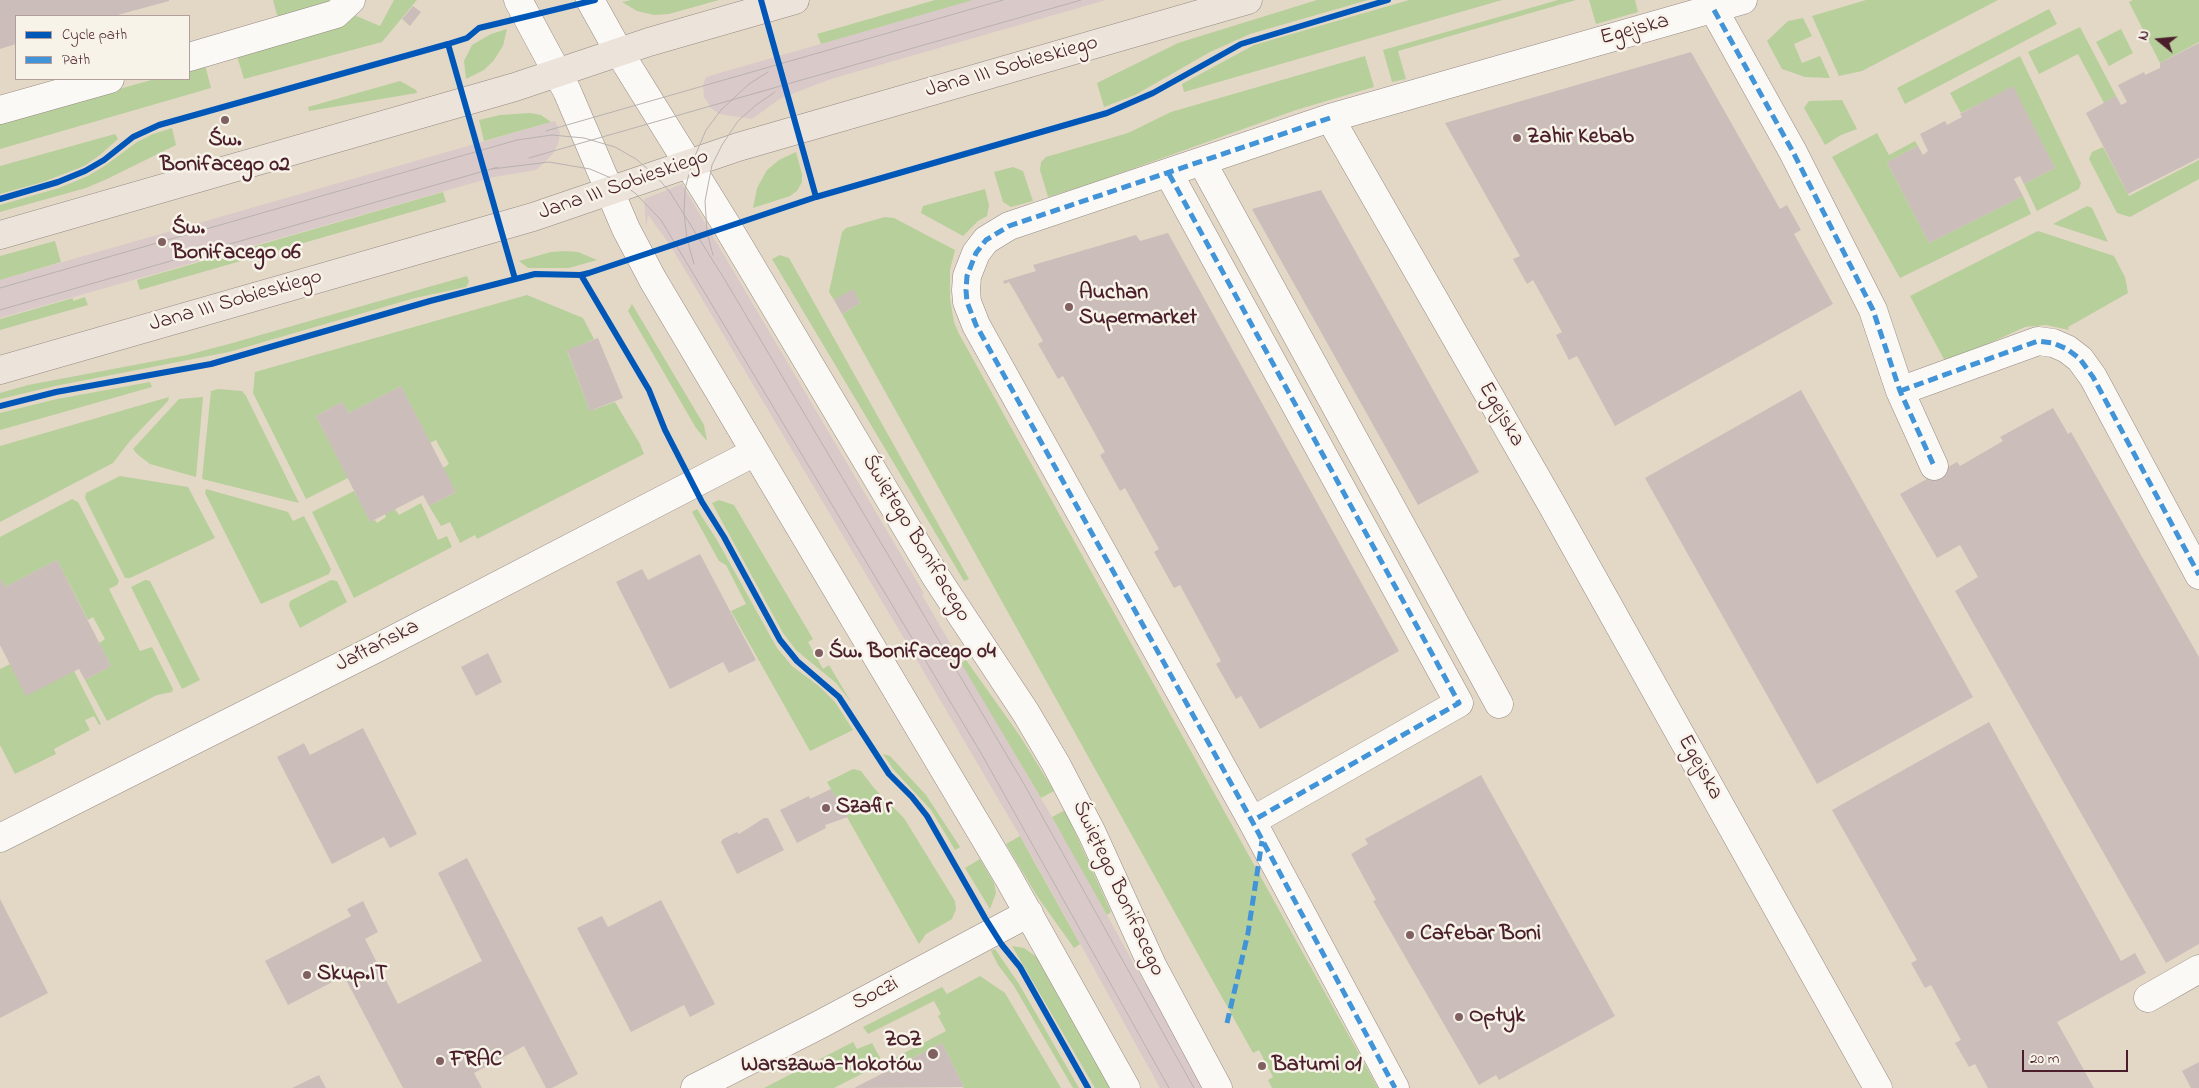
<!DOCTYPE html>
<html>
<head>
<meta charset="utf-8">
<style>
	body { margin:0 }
	#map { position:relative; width:2199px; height:1088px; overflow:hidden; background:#e3d8c6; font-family:"Indie Flower",sans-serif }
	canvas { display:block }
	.legend { position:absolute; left:15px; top:15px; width:175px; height:65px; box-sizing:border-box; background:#f7f3e8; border:1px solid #b29e9c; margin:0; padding:6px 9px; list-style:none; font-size:15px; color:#4a1f2b }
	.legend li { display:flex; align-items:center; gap:10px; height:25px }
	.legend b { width:25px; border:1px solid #b29e9c }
	.north { position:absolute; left:2134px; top:15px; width:50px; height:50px; -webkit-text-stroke:4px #f7f3e8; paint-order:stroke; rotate:287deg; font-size:14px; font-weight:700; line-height:20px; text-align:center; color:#4a1f2b }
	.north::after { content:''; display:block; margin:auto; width:18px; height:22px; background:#4a1f2b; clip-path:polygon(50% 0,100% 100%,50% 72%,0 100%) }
	.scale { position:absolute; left:2022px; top:1050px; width:106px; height:22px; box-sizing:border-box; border:2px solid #4a1f2b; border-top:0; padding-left:6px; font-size:15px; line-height:18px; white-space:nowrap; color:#4a1f2b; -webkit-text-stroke:4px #f7f3e8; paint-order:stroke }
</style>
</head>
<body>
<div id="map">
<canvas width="2199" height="1088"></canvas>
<ul class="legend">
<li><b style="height:6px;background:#0057b8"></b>Cycle path</li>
<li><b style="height:6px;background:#4194d7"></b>Path</li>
</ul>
<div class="north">N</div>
<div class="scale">20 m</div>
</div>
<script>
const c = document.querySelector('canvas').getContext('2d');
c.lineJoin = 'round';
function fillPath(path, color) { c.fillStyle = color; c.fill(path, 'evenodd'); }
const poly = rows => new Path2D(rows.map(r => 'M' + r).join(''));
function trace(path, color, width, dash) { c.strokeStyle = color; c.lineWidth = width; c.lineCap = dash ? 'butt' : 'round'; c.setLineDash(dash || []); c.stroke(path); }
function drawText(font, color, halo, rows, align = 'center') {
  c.font = font + ' "Indie Flower",sans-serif'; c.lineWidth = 5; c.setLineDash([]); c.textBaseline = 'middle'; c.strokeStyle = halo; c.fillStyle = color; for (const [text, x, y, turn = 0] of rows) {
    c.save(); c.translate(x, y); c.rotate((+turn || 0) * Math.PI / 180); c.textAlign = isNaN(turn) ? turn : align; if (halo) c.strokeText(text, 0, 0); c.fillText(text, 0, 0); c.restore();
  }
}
const industrial = poly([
	[973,0,1106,0,831,79,781,98,752,119,719,114,711,108,704,97,703,85,706,77],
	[555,121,560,133,558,144,552,155,536,170,494,177,0,318,0,280],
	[682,184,916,580,924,593,922,595,1066,841,1145,984,1148,983,1206,1088,1160,1088,1034,860,918,662,670,245,648,215,646,228,644,199]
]);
const green = poly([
	[273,0,336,0,282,18,277,15],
	[394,0,417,0,382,42,244,79,237,56,354,15,380,26],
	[631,0,719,0,669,14,654,15,637,11,622,2],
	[935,0,973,0,821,44,817,34],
	[1317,0,1368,0,1250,34,1210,52,1135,95,1104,107,1097,83,1178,43],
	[1409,0,1502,0,1184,92,1182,84,1254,45],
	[1558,0,1576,0,1398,51,1406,79,1392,82,1383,50],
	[1589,0,1635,0,1638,12,1596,24],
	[1866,0,1998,0,1862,71,1839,76,1812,16],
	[2133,0,2199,0,2199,42,2160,63,2129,2],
	[2049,9,2057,24,1905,104,1897,88],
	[1803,18,1812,36,1794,44,1802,63,1820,56,1830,78,1805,77,1782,69,1767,41,1788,21],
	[2080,27,2116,96,2104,103,2078,54,2039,74,2028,52],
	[507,29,503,46,494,60,484,70,466,79,464,61,472,45,491,34],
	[2121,29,2133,53,2109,66,2096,42],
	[1365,56,1374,87,1296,110,1093,183,1048,197,1040,170,1041,162,1046,157,1128,133,1171,112],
	[2020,56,2081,183,2079,189,2037,211,2024,184,2055,168,2013,87,1961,113,1950,93],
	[205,65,211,88,0,149,0,122,155,79,189,79,189,69],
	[400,81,416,90,417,93,309,111,308,107],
	[1842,100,1857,129,1841,135,1825,145,1804,108,1809,101],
	[530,113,541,115,551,122,484,141,479,120,500,115],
	[172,128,176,145,107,179,86,188,0,212,0,205,59,188,88,176,106,165,137,142,153,134],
	[1877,133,1889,155,1915,141,1918,146,1887,162,1929,243,2023,196,2031,214,1900,278,1832,157],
	[115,134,118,139,100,155,84,166,43,182,0,194,0,166],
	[2103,147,2129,196,2199,160,2199,179,2130,217,2117,213,2089,159,2092,152],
	[796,152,802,174,802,182,797,191,790,196,753,208,757,188,767,170,779,160],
	[1013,167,1023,171,1033,201,1011,207,1003,202,994,172],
	[985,189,989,205,987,216,978,221,963,236,921,213,923,206],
	[443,192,446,202,140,290,137,280],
	[2087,206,2092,208,2108,242,2053,224],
	[885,217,894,218,955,250,950,270,950,299,954,322,958,332,1378,1088,1272,1088,1268,1080,1273,1077,1259,1050,1253,1053,842,314,860,303,853,290,834,300,829,292,842,232,846,228],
	[2038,231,2114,256,2125,277,2128,293,2068,327,2069,330,2046,325,2025,327,1946,363,1910,296],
	[55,241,61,262,0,280,0,256],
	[565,251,578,252,597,260,569,268,528,268,519,261,551,252],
	[780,255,789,258,969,579,964,581,772,259],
	[467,276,469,282,466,287,415,298,229,352,55,386,0,399,0,393,28,385,187,355,229,344],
	[527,295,583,318,594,339,567,351,590,411,615,402,640,444,644,454,477,539,475,535,460,543,450,522,441,526,429,506,456,492,443,468,449,464,436,440,430,443,401,386,349,413,342,402,316,416,348,478,306,499,253,393,255,372],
	[85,297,88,305,0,330,0,319,73,298,73,301],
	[632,304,704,425,707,441,696,428,628,311],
	[150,382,152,387,0,430,0,413,57,399],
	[218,389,242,391,246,396,299,503,202,479,211,391],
	[169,397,168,401,130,441,113,463,0,522,0,446],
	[203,397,196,477,150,464,137,454,133,449,179,399],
	[120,476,188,487,215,538,130,578,125,578,85,498,86,493],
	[206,489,288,512,293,521,304,516,331,569,329,574,261,604,205,493],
	[354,491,370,521,375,520,377,523,386,517,385,514,395,509,399,515,421,503,438,540,447,536,452,547,354,598,312,512],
	[72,499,78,502,119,581,117,585,109,589,140,651,152,647,173,689,172,692,157,695,107,721,85,680,111,666,99,643,105,639,93,617,88,620,57,560,5,587,0,578,0,537],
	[719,500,734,505,813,639,808,642,823,669,829,665,851,702,836,683,796,650,783,633,712,503],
	[697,509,717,540,777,648,792,666,820,687,835,702,853,730,810,751,731,611,746,604,726,565,719,561,692,512],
	[145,580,150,581,200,680,182,689,131,587],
	[331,580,337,581,347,602,300,628,289,606,290,601],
	[966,660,1020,736,1054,791,1041,798,961,663],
	[10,664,74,671,101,724,99,725,94,716,85,720,90,730,54,749,56,754,15,774,0,745,0,669],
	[883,754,890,756,926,795,960,847,955,850,931,810,893,769],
	[853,769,861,771,874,788,904,818,955,901,956,909,952,919,926,934,919,944,827,782],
	[1065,810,1111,912,1107,915,1052,817],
	[1020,836,1080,944,1074,948,1037,896,1006,844],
	[980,859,994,883,996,893,990,909,965,868],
	[1012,946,1024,948,1038,958,1111,1088,1095,1088],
	[995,949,1019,984,1079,1088,1073,1088,1014,986,998,965,991,951],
	[980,976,1005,993,1061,1088,962,1088,964,1087,942,1043,897,1066,893,1059,946,1031,938,1016,941,1014,934,1001,868,1034,863,1027,942,987,947,994],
	[853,1042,857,1049,872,1043,883,1063,834,1088,764,1088]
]);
const building = poly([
	[0,0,169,0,169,1,114,16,16,16,16,44,0,49],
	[413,6,421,12,410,26,402,19],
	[2199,43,2199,158,2128,194,2086,113,2116,96,2121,105,2127,102,2118,85,2144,72,2145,75,2160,68,2160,63],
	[1691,52,1780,209,1787,205,1801,230,1794,234,1833,304,1615,426,1577,356,1569,360,1556,335,1562,332,1533,280,1527,284,1513,259,1520,256,1445,123],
	[2013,86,2055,168,2024,184,2020,176,2014,179,2023,196,1929,243,1887,162,1918,146,1923,155,1928,151,1920,134,1945,121,1947,125,1962,117,1960,114],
	[1321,190,1479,472,1418,505,1252,209],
	[1168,233,1399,651,1260,729,1241,696,1236,699,1216,664,1221,661,1180,585,1174,588,1154,552,1159,549,1125,488,1120,491,1100,455,1105,452,1063,376,1058,379,1038,344,1043,341,1014,290,1009,282,1004,284,1003,281,1036,271,1033,265,1136,235,1140,241],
	[853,289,860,303,842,314,834,300],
	[598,338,623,398,590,411,567,350],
	[401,386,456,492,429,506,423,495,370,522,316,416,342,402,349,413],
	[1801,390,1973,697,1817,784,1645,478],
	[2053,408,2068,434,2071,432,2199,657,2199,944,2166,963,1955,591,1978,577,1960,545,1937,558,1900,494,1957,462,1960,466,2003,441,2000,437],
	[700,554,756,660,729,673,723,662,670,689,616,582,642,569,648,580],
	[57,560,111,666,85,680,79,669,26,696,0,645,0,578,5,587],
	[488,653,502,682,476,696,461,667],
	[1989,722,2121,961,2135,953,2146,973,2057,1022,2094,1088,1988,1088,1975,1064,1969,1067,1955,1043,1961,1040,1931,985,1925,988,1911,963,1917,960,1832,810],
	[363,728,417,834,390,848,384,837,332,864,277,757,304,743,310,755],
	[1481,775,1615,1016,1499,1080,1496,1075,1479,1085,1373,901,1376,900,1351,854,1368,844,1365,839],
	[831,789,848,817,825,825,826,828,797,843,780,810,809,796,810,799],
	[764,818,768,818,784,850,737,874,721,842,723,839,737,832,739,834],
	[467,858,578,1074,552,1088,546,1088,524,1046,474,1073,482,1088,403,1088,344,976,288,1005,265,961,351,916,347,909,363,901,378,932,365,939,398,1004,482,961,438,873],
	[0,899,48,993,0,1018],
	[661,900,715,1004,690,1017,684,1005,631,1032,577,928,602,916,608,927],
	[942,1043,964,1087,854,1088,897,1066],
	[2199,1062,2199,1088,2191,1088,2182,1071],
	[319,1075,326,1088,292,1088]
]);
const minor = poly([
	[518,0,567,91,626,229,653,280,1008,877,1126,1088],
	[590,0,619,52,727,226,936,577,1026,713,1056,764,1092,833,1152,965,1218,1088],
	[1743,0,1330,118,1552,505,1878,1088],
	[1714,10,1793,152,1873,310,1900,391,1934,466],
	[189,57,336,14,351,0],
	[0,110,110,79],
	[1330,118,1009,226,986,240,976,253,967,276,966,290,967,302,976,325,1252,821,1395,1088],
	[1202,162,1499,704],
	[1169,174,1459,703,1252,821],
	[1900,391,2038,341,2053,343,2067,349,2080,359,2093,377,2199,575],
	[0,838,379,647,755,452],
	[2148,998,2199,969],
	[695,1088,819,1025,1029,913]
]);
const major = poly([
	[0,235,515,87,649,42,795,0],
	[0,370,533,217,738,147,1248,0]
]);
const tram = poly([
	[546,131,1003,0],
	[529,158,1081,0],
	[492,169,549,162,590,169,618,181,635,193,661,220,981,753,1169,1088],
	[713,255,707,232,705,201,712,165,722,145,738,121,756,105,775,92],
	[694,264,687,239,684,213,685,189,692,163,706,130,721,110,749,84,768,72],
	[0,288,517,140,552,135,584,138,615,147,636,159,656,176,670,192,725,280,1024,784,1194,1088],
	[0,310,498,167]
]);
const quiet = poly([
	[1714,10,1793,152,1873,310,1900,391,1934,466],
	[1330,118,1009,226,986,240,976,253,967,276,966,290,967,302,976,325,1252,821,1395,1088],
	[1169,174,1459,703,1252,821],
	[1900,391,2038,341,2053,343,2067,349,2080,359,2093,377,2199,575],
	[1227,1023,1248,933,1262,841]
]);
const cycleway = poly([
	[761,0,816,197],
	[448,44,515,279],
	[0,199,58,182,85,171,104,160,133,137,159,125,448,44,467,38,479,28,595,0],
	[581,275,649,390,665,430,702,502,724,537,780,640,797,661,839,697,889,774,912,797,927,816,985,918,1002,945,1020,967,1088,1088],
	[0,406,56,392,211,364,430,301,535,274,581,275,589,273,816,197,1107,113,1153,93,1241,44,1388,0]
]);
const markers = [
	[225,120,5,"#806061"],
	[1517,138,5,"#806061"],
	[162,242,5,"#806061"],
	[1069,307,5,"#806061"],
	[819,653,5,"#806061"],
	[826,808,5,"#806061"],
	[1410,935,5,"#806061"],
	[307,975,5,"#806061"],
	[1459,1017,5,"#806061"],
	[933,1054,6,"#806061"],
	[440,1061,5,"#806061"],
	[1262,1066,5,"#806061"]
];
const streetNames = [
	["Egejska",1635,31,-15],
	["Jana III Sobieskiego",1012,68,-16],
	["Jana III Sobieskiego",624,186,-19],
	["Jana III Sobieskiego",236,302,-16],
	["Egejska",1500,415,60],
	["Świętego Bonifacego",915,539,59],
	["Jałtańska",378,647,-27],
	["Egejska",1699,768,61],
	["Świętego Bonifacego",1117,889,65],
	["Soczi",876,995,-28]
];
const poiNames = [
	["Zahir Kebab",1527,138],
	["Św.",225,141,"center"],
	["Bonifacego 02",225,166,"center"],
	["Św.",172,229],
	["Bonifacego 06",172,254],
	["Auchan",1079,294],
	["Supermarket",1079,319],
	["Św. Bonifacego 04",829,653],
	["Szafir",836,808],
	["Cafebar Boni",1420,935],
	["Skup.IT",317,975],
	["Optyk",1469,1017],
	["ZOZ",922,1041,"right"],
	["Warszawa-Mokotów",922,1066,"right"],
	["FRAC",450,1061],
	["Batumi 01",1272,1066]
];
fillPath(industrial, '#d9c9c8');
fillPath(green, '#b7cf9b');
fillPath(building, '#cbbdba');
trace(minor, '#958982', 29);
trace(major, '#958982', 29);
trace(minor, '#fbf9f6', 28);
trace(major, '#ece3da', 28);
trace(tram, '#b8b2b1', 1);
trace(quiet, '#4194d7', 5, [10, 5]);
trace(cycleway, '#0057b8', 6);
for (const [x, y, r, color] of markers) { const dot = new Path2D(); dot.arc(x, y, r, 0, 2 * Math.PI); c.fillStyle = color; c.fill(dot); trace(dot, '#f7f3e8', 2); }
drawText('22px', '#4a1f2b', '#f7f3e8', streetNames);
drawText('bold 22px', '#4a1f2b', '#f7f3e8', poiNames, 'left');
</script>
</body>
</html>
